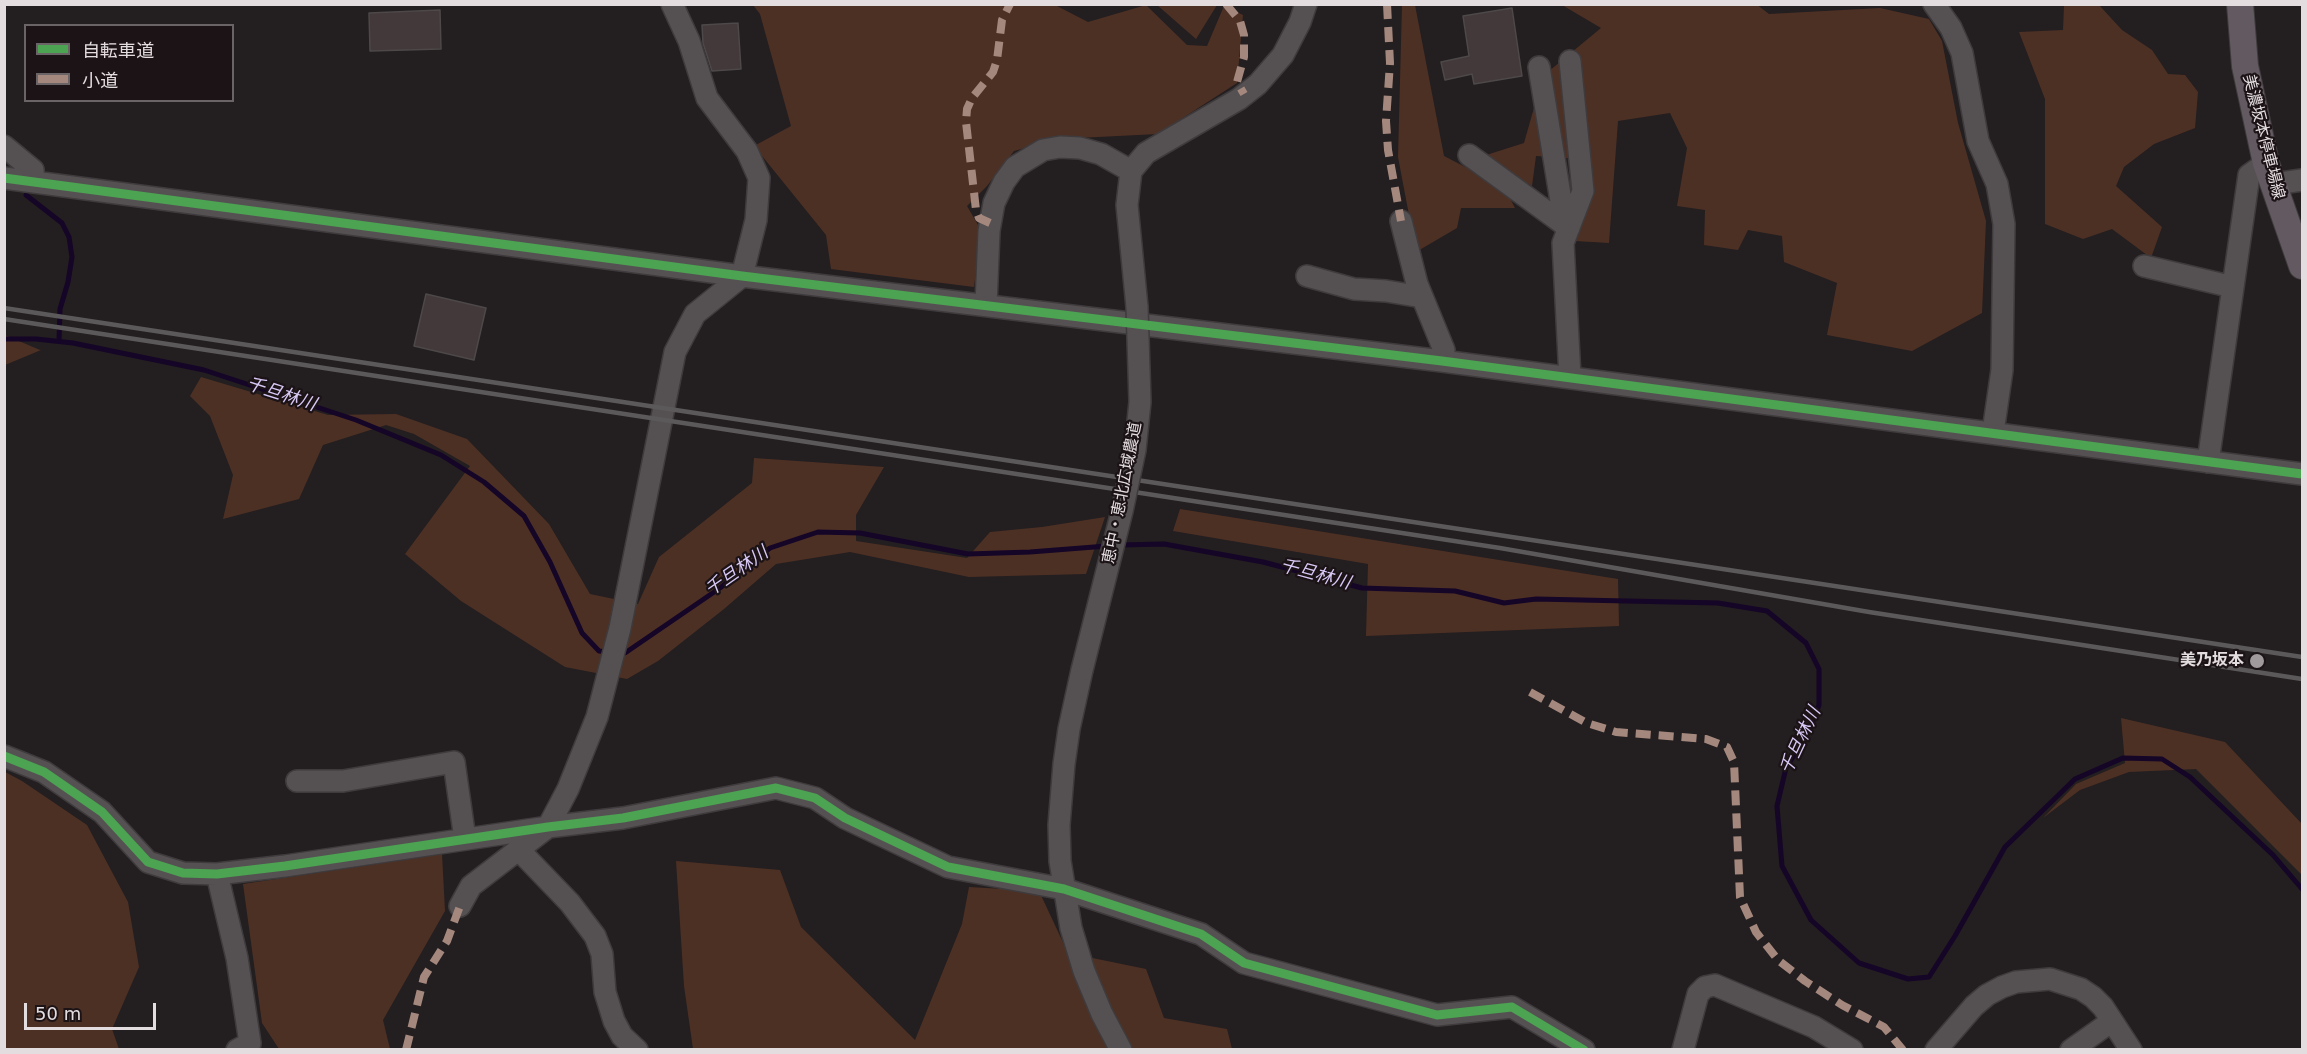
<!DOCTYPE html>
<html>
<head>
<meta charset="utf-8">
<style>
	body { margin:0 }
	#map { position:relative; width:2307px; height:1054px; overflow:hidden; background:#231e20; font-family:"DejaVu Sans","Noto Sans JP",sans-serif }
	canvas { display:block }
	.frame { position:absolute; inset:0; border:6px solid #e4dde0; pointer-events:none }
	.legend { position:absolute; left:24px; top:24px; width:210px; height:78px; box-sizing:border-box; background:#1b1316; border:2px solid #6b6467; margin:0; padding:8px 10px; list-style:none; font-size:18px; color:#e4dde0 }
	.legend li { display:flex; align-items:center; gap:12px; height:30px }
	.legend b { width:30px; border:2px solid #6b6467 }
	.scale { position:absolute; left:24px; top:1003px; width:132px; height:27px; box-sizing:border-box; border:3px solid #e4dde0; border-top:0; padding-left:8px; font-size:18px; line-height:21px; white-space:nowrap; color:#e4dde0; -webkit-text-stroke:4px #1b1316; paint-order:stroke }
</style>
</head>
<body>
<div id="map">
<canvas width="2307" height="1054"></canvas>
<div class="frame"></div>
<ul class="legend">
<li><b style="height:8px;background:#4ca352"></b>自転車道</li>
<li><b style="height:8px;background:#a5887d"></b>小道</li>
</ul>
<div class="scale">50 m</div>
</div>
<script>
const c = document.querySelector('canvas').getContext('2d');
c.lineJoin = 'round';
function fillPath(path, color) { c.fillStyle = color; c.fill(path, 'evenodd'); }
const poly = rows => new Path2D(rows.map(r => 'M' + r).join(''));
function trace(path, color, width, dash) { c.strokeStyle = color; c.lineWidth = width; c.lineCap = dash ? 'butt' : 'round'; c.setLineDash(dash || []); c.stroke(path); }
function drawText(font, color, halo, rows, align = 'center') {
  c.font = font + ' "DejaVu Sans","Noto Sans JP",sans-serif'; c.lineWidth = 4.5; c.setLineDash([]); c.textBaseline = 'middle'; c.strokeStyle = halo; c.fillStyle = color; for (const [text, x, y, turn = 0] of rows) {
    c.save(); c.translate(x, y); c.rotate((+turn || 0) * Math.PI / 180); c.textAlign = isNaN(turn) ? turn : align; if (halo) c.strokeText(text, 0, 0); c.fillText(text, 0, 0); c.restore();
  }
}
const green = poly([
	[1756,4,1769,14,1880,8,1929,19,1942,41,1958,123,1986,221,1982,313,1912,351,1827,335,1837,283,1784,262,1782,236,1748,230,1738,250,1704,245,1705,210,1677,206,1687,148,1670,113,1618,121,1609,243,1575,241,1582,159,1536,156,1532,186,1480,157,1524,143,1543,76,1601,28,1562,5],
	[753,5,1055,5,1088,22,1146,5,1187,45,1207,46,1224,6,1243,15,1237,83,1158,134,1058,139,1014,151,987,186,967,206,981,230,974,287,831,269,826,235,754,146,791,126,760,14],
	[1157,5,1217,5,1196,39],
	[1402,5,1415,5,1444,156,1504,187,1515,208,1461,208,1457,228,1416,252,1398,157],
	[2064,5,2099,5,2122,30,2152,50,2168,74,2185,75,2198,92,2195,128,2154,144,2124,167,2116,186,2162,227,2151,258,2112,229,2083,239,2045,224,2045,99,2019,32,2063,30],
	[5,335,40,350,41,350,5,365],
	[201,377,328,415,396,414,467,439,549,524,590,594,638,604,659,557,752,483,754,458,884,467,856,515,856,541,967,558,990,532,1042,527,1105,517,1086,574,969,577,850,552,776,564,724,609,658,661,627,679,565,667,461,601,405,554,470,466,414,434,386,425,323,445,299,499,223,519,233,475,210,416,190,396],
	[1180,509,1618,579,1619,626,1366,636,1368,564,1173,531],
	[2121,718,2225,742,2302,824,2302,875,2196,769,2129,772,2080,790,2043,818,2076,784,2125,763],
	[5,772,22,781,87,825,128,902,139,967,112,1029,119,1049,5,1049],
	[442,854,445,911,383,1020,390,1049,279,1049,262,1023,243,884],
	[676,861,780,870,801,927,915,1040,962,924,969,887,1039,891,1068,953,1146,969,1164,1018,1227,1029,1232,1049,693,1049,684,986]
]);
const stream = poly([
	[26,195,62,223,69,237,72,257,68,282,60,309,59,341],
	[4,339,36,339,73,343,204,370,356,420,441,455,484,482,524,516,550,562,582,633,599,651,610,652],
	[1120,545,1164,544,1263,562,1362,588,1455,591,1504,603,1536,599,1718,603,1767,611,1806,643,1819,669,1819,705,1809,731,1786,768,1777,806,1782,866,1811,920,1859,963,1908,979,1929,977,1955,936,2005,847,2075,779,2123,758,2162,759,2190,777,2273,855,2302,889],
	[619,653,625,653,720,588,770,548,818,532,860,533,968,554,1030,552,1107,546]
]);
const building = poly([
	[1512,8,1522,76,1474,84,1472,74,1445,80,1441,62,1469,56,1463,16,1512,8],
	[440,10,441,49,370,51,369,13,440,10],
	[738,23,741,69,712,71,703,43,702,25,738,23],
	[426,294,486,308,474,360,414,346,426,294]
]);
const minor = poly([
	[1934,4,1951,28,1962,53,1978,141,1997,184,2004,224,2002,370,1993,432],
	[4,146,33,170,34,182],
	[1469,155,1569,228,1561,201,1539,67],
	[4,178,742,276,1442,361,2302,474],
	[2274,184,2302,180],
	[1401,221,1417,284,1444,350,1442,361],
	[2144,266,2233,287],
	[1307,276,1354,289,1386,291,1422,297],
	[986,305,989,231,994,203,1004,182,1015,167,1043,150,1060,147,1080,148,1101,154,1131,171],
	[1137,307,1127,205,1131,171,1146,153,1239,99,1258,84,1283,55,1300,22,1306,4],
	[1570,377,1563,243,1583,191,1570,61],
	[2208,462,2249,175,2266,163],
	[1082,670,1069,729,1064,764,1059,825,1060,861,1071,928,1084,971,1102,1014,1121,1050],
	[4,756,44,772,102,812,148,862,183,873,217,874,285,866,548,827,623,818,776,788,815,798,845,818,948,867,1064,889,1201,934,1244,963,1437,1015,1512,1007,1584,1050],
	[297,781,343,781,454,762,465,839],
	[518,849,570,903,595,936,602,954,605,992,614,1021,622,1036,637,1050],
	[217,874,237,958,250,1043,237,1050],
	[460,906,471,886,548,827,568,789,597,717,620,628,675,352,695,314,742,276,756,220,759,178,747,151,707,98,689,41,672,4],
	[1683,1050,1698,994,1705,987,1715,985,1814,1027,1852,1050],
	[1936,1050,1974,1006,1987,995,2002,987,2016,982,2050,979,2081,989,2093,997,2103,1007,2131,1050],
	[2071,1050,2112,1021]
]);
const major = poly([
	[2240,4,2245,66,2266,163,2302,266]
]);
const rail = poly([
	[4,308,2302,657],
	[4,319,1500,548,1869,612,2302,679]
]);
const minorBridge = poly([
	[1082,670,1122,511,1135,450,1140,402,1137,307]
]);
const quiet = poly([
	[1226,4,1240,21,1244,35,1244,57,1237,82,1244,94],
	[1387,4,1390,63,1386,121,1388,150,1401,221],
	[990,223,979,218,976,210,966,122,967,109,972,98,993,72,997,60,1002,20,1010,4],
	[1530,692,1587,723,1616,732,1706,739,1727,747,1734,762,1740,897,1756,932,1778,960,1805,981,1842,1005,1884,1027,1903,1050],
	[406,1050,424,977,447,941,460,906]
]);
const cycleway = poly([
	[4,178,742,276,1442,361,2302,474],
	[4,756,44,772,102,812,148,862,183,873,217,874,285,866,548,827,623,818,776,788,815,798,845,818,948,867,1064,889,1201,934,1244,963,1437,1015,1512,1007,1584,1050]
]);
const markers = [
	[2257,661,8,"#a09a9d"]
];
const streetNames = [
	["美濃坂本停車場線",2263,137,76],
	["恵中・恵北広域農道",1123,493,-79]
];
const poiNames = [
	["美乃坂本",2244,661]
];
const waterNames = [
	["千旦林川",281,395,18],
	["千旦林川",737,572,-35],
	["千旦林川",1315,575,15],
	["千旦林川",1801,741,-65]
];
fillPath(green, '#4d3024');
trace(stream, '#150527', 5);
fillPath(building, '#43383a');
trace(building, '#4d4949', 1.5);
trace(minor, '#3f3b3d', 24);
trace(major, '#3f3b3d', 28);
trace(minor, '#555153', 21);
trace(major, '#635a61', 26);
trace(rail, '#5c595a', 4.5);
trace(minorBridge, '#3f3b3d', 24, []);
trace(minorBridge, '#555153', 21);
trace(quiet, '#a5887d', 8, [15, 8]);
trace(cycleway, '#4ca352', 9);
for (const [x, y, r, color] of markers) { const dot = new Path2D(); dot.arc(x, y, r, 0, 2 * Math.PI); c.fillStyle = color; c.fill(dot); trace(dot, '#1b1316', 2); }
drawText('16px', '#e4dde0', '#1b1316', streetNames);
drawText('bold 16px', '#e4dde0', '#1b1316', poiNames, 'right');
drawText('italic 18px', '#d7c8f5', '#1b1316', waterNames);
</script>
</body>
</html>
